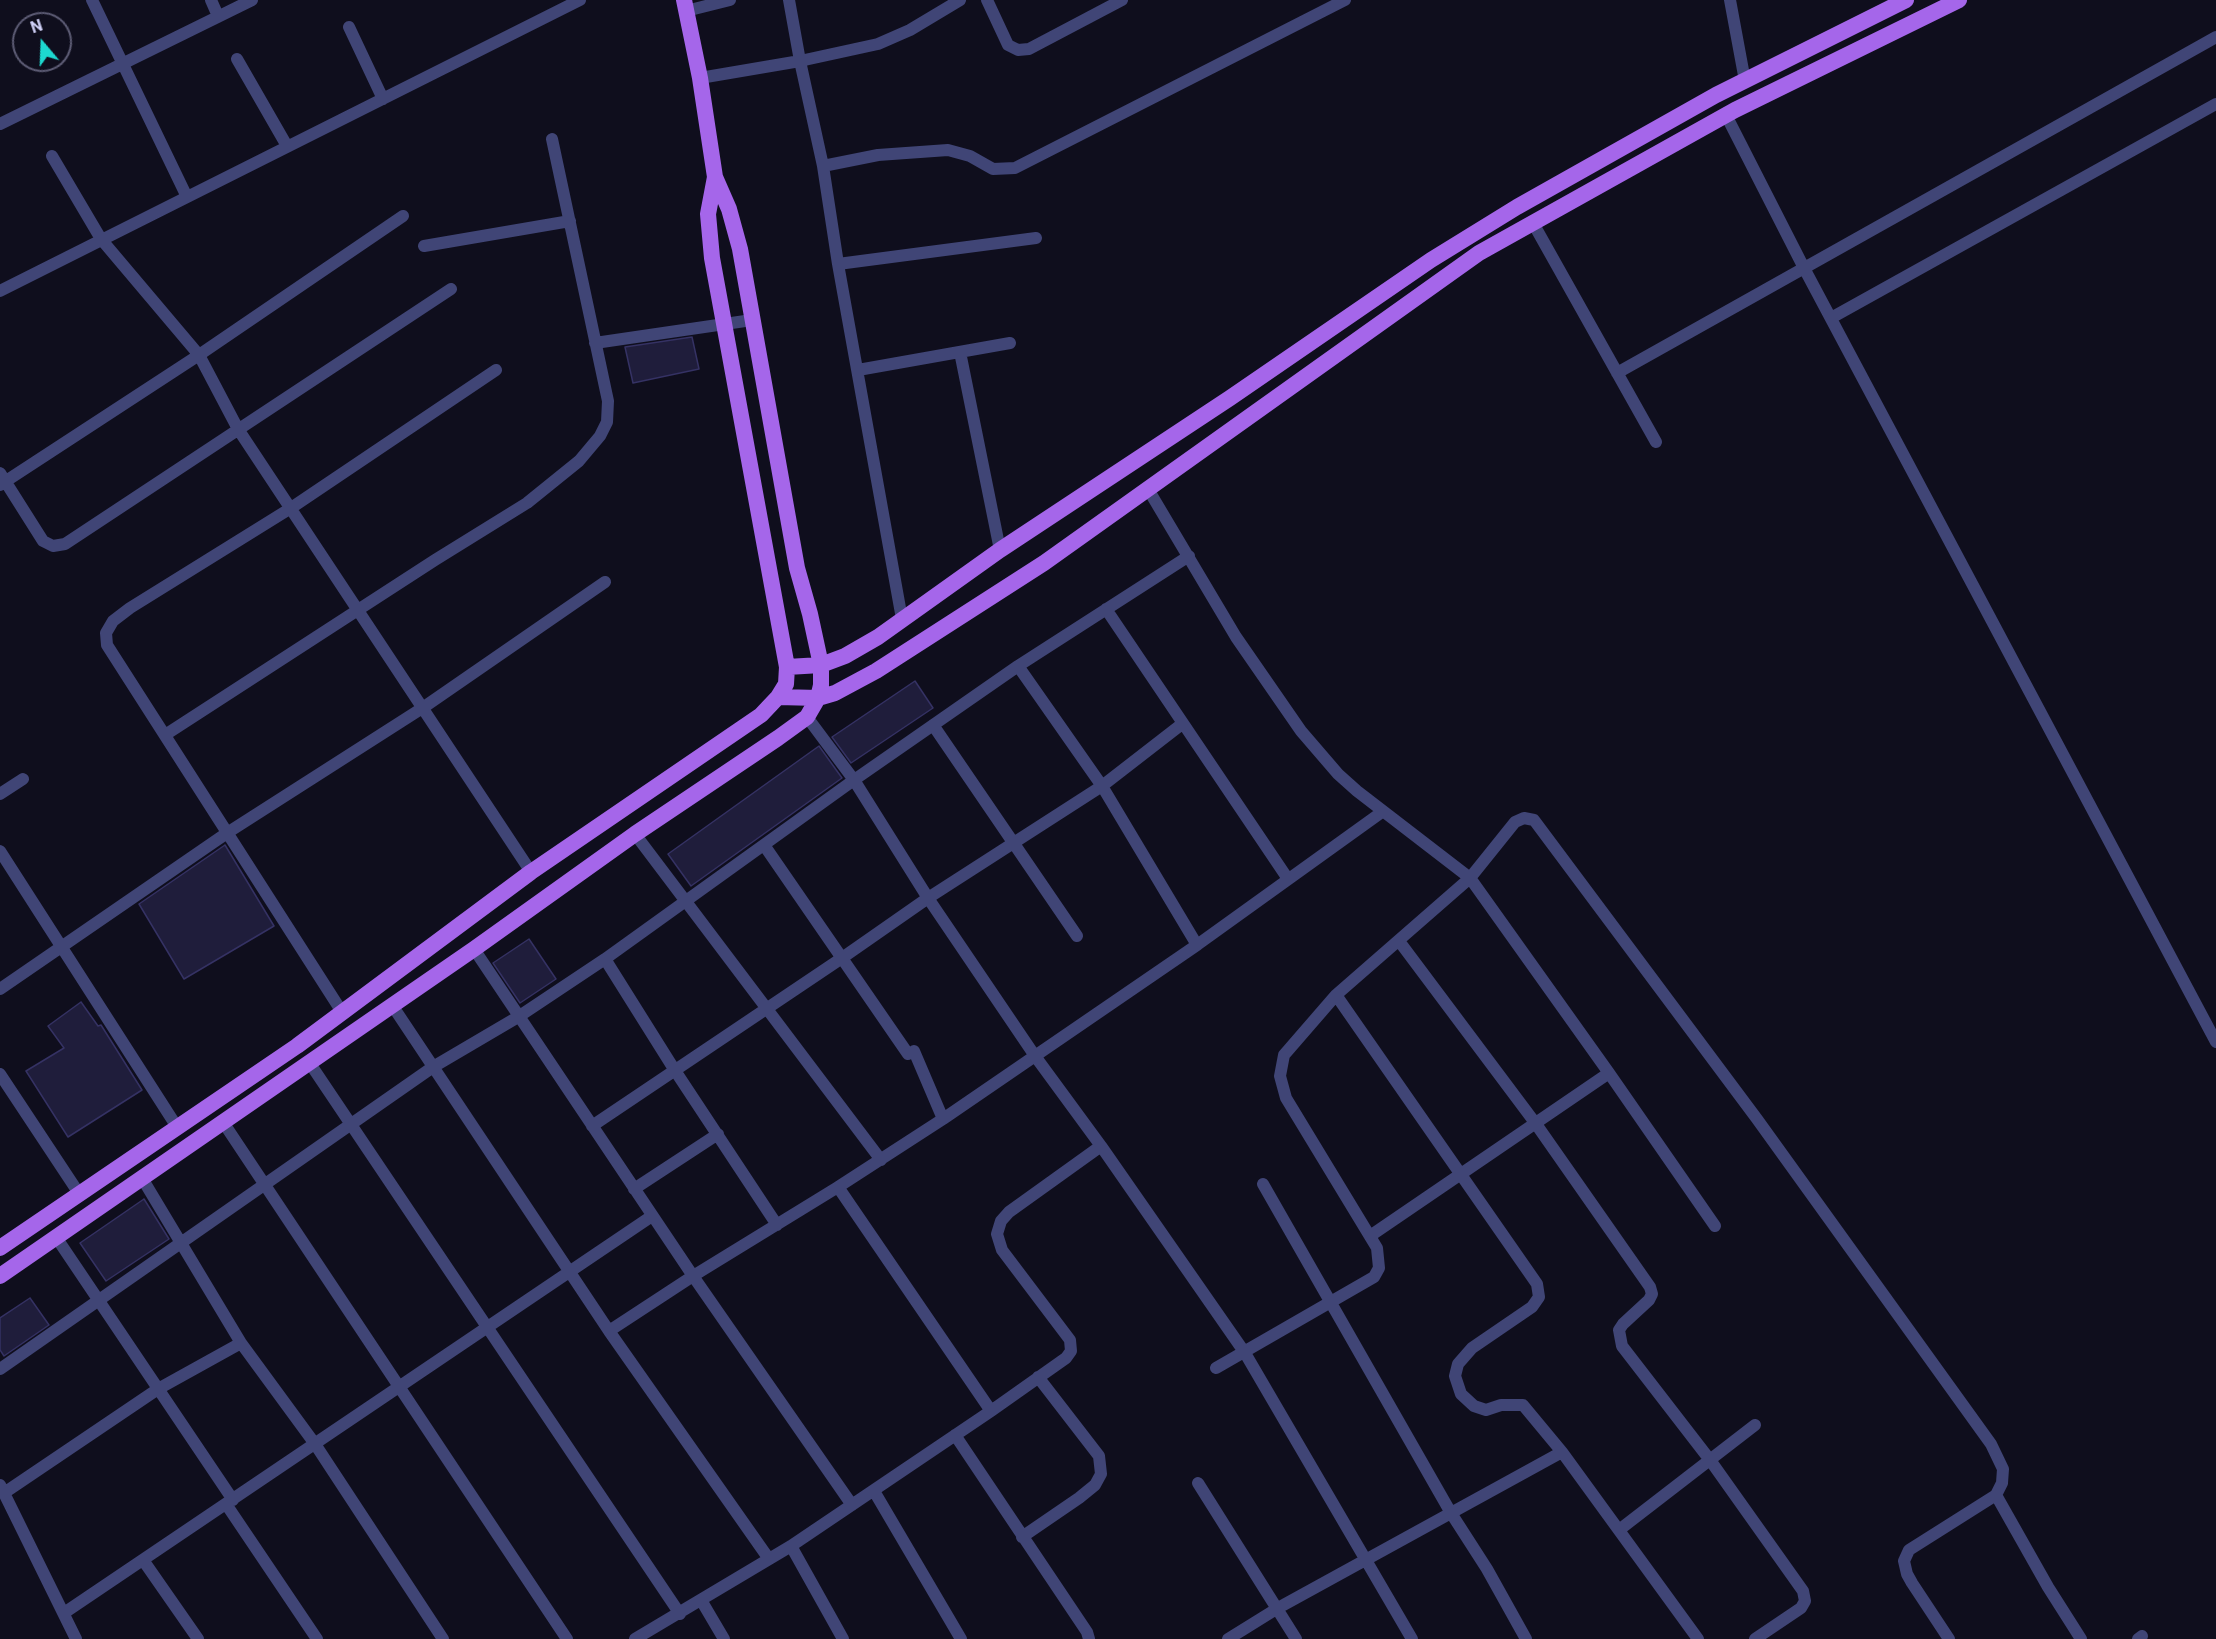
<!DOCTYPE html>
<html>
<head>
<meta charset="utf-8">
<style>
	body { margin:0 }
	#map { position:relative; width:2216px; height:1639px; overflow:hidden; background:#0f0e1d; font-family:Roboto,sans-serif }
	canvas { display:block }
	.north { position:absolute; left:12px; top:12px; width:60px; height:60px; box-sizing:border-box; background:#0f0e1d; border:2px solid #5d5c75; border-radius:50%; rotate:341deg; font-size:16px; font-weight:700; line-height:24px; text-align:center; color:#d1d2f9 }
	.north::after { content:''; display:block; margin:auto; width:21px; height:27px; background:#1dd8cf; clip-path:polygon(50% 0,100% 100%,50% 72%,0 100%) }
</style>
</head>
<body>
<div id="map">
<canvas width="2216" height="1639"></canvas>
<div class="north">N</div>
</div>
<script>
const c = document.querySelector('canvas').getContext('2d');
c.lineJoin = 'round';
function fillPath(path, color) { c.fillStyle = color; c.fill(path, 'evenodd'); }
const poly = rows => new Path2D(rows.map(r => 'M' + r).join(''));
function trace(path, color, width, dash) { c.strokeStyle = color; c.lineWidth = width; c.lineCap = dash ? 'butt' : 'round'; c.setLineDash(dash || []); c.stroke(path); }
const building = poly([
	[692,337,699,369,633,383,625,347,692,337],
	[915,681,933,708,851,763,832,737,915,681],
	[819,746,842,778,691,886,668,854,819,746],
	[225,845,274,926,184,979,139,904,225,845],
	[529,939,556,979,520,1003,493,963,529,939],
	[81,1002,98,1026,101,1025,142,1090,68,1137,26,1071,64,1048,48,1026,81,1002],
	[144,1199,169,1239,106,1281,80,1243,144,1199],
	[30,1298,49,1325,4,1356,0,1350,0,1318,30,1298]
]);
const minor = poly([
	[92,0,187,197],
	[211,0,218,16],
	[789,0,800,61,823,166,838,264,902,619],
	[987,0,1008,45,1018,50,1029,49,1122,0],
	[1730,0,1745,81],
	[686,11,730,0],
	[349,27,383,99],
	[237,59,287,146],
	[700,78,800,61,878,44,910,30,960,0],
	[1726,115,1804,268,2216,1042],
	[0,124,252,0],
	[52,156,101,239,199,355,238,429,531,872],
	[823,166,878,155,948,150,970,156,993,169,1015,168,1345,0],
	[1533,223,1656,442],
	[424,246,570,221],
	[838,264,1036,238],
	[0,291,580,0],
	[1831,318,2216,104],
	[595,343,752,320],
	[960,352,1000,550],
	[858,370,1010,343],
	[1617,373,2216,37],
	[0,473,43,541,53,546,65,544,451,289],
	[0,485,199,355,403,216],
	[1148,489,1236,637,1301,731,1338,774,1357,791,1470,878,1609,1073,1715,1226],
	[1106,609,1288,879],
	[1018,666,1102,786,1197,945],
	[807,717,854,780,928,898,1035,1056,1101,1146,1245,1353,1412,1639],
	[933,725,1077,936],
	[165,735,435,560,527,503,579,461,600,436,607,422,608,401,552,139],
	[0,794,23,779],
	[635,834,881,1160],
	[764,845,908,1054],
	[0,851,177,1127],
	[1399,941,1536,1124,1650,1287,1652,1294,1649,1300,1623,1324,1619,1330,1622,1346,1710,1460,1803,1591,1805,1601,1801,1608,1755,1639],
	[474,949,693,1276,852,1505],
	[605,959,674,1069,777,1225],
	[0,989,227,833,424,707,605,582],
	[1336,995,1537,1284,1539,1297,1532,1307,1472,1348,1458,1364,1455,1376,1461,1394,1474,1406,1486,1410,1501,1405,1523,1405,1562,1452,1698,1639],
	[392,1005,609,1331,769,1559],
	[342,1012,107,645,106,633,113,621,130,608,291,508,496,370],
	[914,1051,943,1119],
	[309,1062,680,1614],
	[0,1074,80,1195],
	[223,1122,567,1639],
	[592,1126,842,958,928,898,1102,786,1182,724],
	[142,1178,241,1343,315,1444,443,1639],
	[1263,1184,1451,1513,1487,1569,1526,1639],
	[838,1187,991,1411],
	[634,1189,718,1134],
	[1370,1236,1609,1073],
	[56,1237,233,1500],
	[609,1331,693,1276,838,1187,943,1119,1197,945,1382,812],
	[1216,1368,1374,1277,1379,1268,1377,1248,1286,1098,1280,1076,1284,1055,1336,995,1470,878,1515,822,1524,818,1534,820,1757,1119,1991,1444,2003,1469,2002,1483,1996,1495,1909,1550,1904,1561,1907,1574,1912,1583,1949,1639],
	[0,1369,433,1067,518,1017,605,959,854,780,1018,666,1189,556],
	[955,1435,1087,1632,1089,1639],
	[1198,1483,1296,1639],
	[0,1485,76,1639],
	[874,1491,961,1639],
	[4,1493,158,1389,241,1343],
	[1996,1495,2048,1587,2081,1639],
	[226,1504,317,1639],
	[1619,1530,1755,1425],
	[1022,1537,1079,1498,1095,1485,1101,1474,1099,1456,1038,1377],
	[791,1546,843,1639],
	[143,1560,198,1639],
	[701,1600,724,1639],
	[64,1613,652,1216],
	[635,1639,791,1546,991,1411,1066,1358,1071,1351,1070,1340,1002,1250,997,1234,1001,1221,1009,1212,1101,1146],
	[1228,1639,1278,1608,1562,1452],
	[2138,1639,2142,1636]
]);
const primary = poly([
	[787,667,821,665,845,656,878,637,1000,550,1230,398,1431,260,1517,207,1716,95,1906,0],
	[778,697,818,698,835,693,876,671,1044,563,1479,253,1735,110,1959,0],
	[0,1248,297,1046,531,872,761,715,778,697,786,684,787,667,712,258,708,214,715,177],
	[0,1276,474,949,635,834,778,738,807,717,818,698,821,685,821,665,810,614,797,568,740,249,729,209,715,177,700,78,684,0]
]);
fillPath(building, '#1f1d3b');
trace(building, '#353264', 1.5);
trace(minor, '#404576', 12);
trace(primary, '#a566ea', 16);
</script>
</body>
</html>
